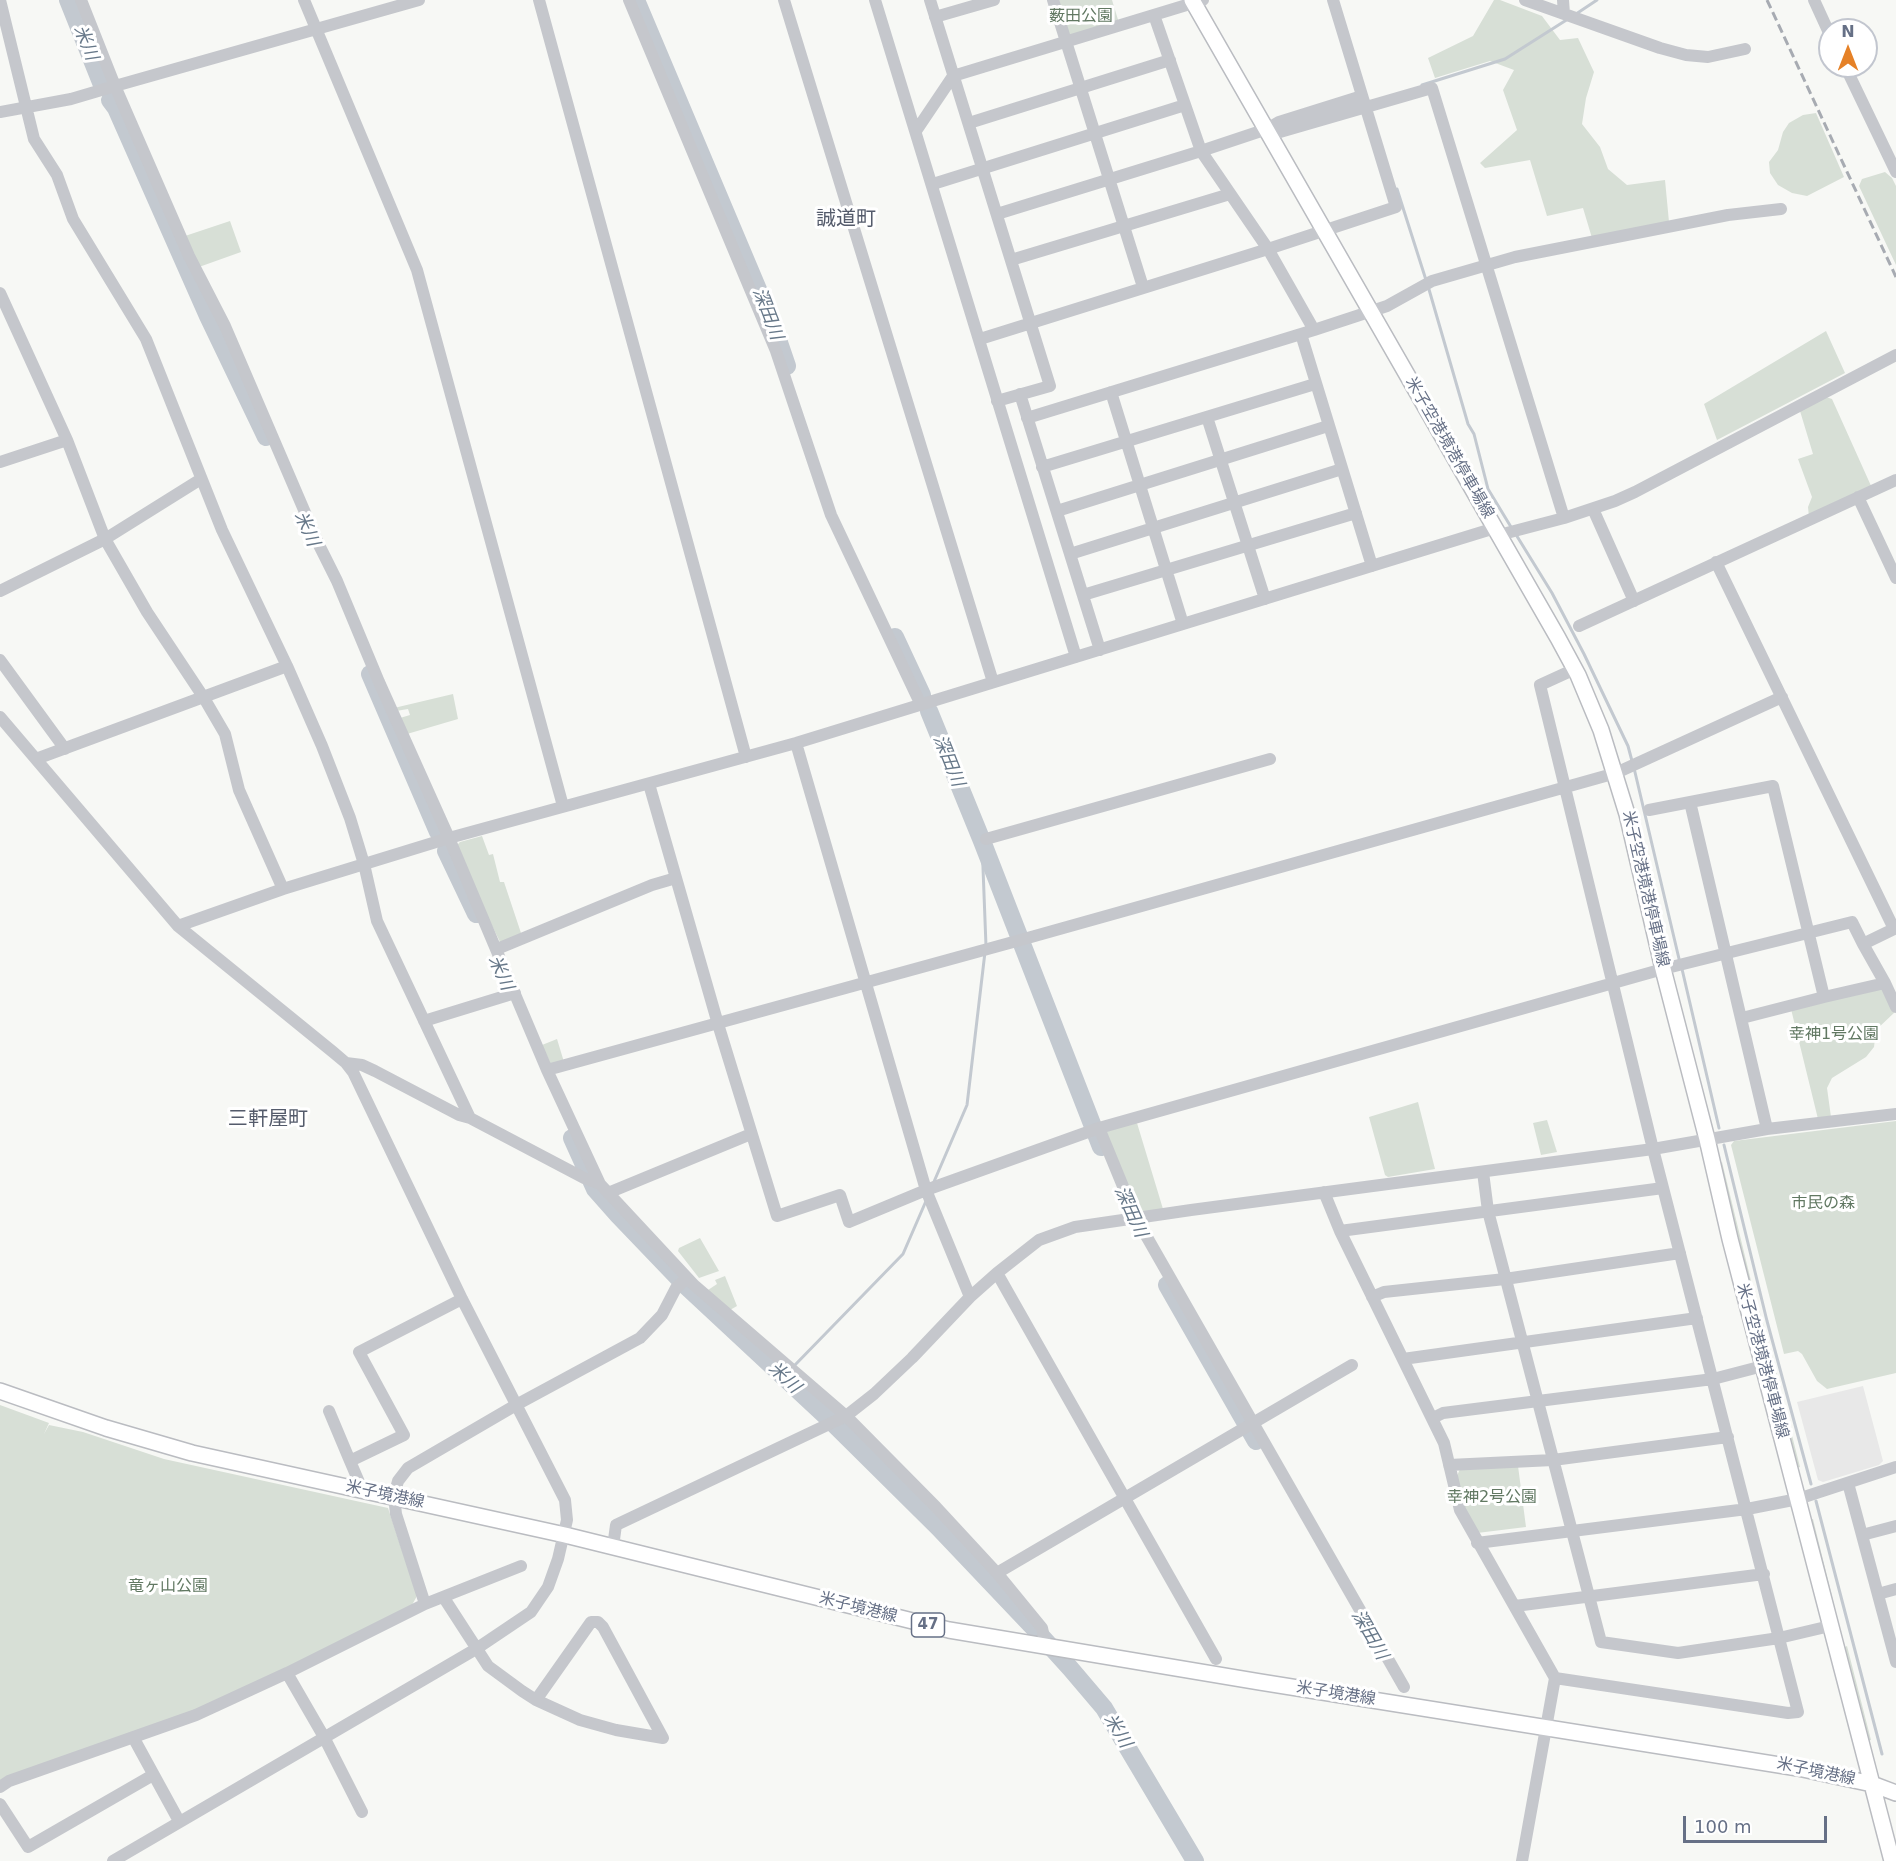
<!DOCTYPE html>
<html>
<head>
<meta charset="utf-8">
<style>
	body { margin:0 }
	#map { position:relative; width:1896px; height:1861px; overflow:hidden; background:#f7f8f5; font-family:"DejaVu Sans",sans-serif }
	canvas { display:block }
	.north { position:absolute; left:1818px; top:18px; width:60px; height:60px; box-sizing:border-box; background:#fff; border:2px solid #c2c6cf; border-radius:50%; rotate:0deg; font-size:16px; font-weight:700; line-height:24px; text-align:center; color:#667086 }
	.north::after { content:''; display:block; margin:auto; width:21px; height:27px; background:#e58127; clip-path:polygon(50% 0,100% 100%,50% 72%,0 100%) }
	.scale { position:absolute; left:1683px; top:1816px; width:144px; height:27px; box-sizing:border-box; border:3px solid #667086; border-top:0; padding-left:8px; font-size:18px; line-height:21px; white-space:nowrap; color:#667086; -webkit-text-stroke:4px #fff; paint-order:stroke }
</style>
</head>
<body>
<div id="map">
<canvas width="1896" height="1861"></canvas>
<div class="north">N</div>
<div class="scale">100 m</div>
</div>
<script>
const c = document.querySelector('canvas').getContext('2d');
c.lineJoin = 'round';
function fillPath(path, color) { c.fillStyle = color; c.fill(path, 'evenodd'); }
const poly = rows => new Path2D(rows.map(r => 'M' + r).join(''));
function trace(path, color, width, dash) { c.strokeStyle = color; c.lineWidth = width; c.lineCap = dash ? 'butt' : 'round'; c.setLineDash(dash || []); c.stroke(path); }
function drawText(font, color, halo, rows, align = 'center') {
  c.font = font + ' "DejaVu Sans","Noto Sans JP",sans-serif'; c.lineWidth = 6; c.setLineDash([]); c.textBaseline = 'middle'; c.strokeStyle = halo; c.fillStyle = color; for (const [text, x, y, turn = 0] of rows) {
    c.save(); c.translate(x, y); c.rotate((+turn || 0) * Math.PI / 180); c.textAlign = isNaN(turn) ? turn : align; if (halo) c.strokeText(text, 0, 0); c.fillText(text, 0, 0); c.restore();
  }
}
const built = poly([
	[1863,1386,1883,1461,1879,1465,1823,1482,1818,1480,1797,1402]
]);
const green = poly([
	[1055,0,1112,0,1119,23,1068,39],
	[1494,0,1500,0,1542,16,1560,40,1578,38,1594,72,1586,98,1582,124,1600,147,1608,169,1627,185,1665,180,1669,222,1592,238,1583,208,1547,216,1530,160,1485,168,1480,163,1517,130,1503,90,1514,70,1490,61,1435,78,1428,58,1473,36],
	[1816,113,1844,177,1807,196,1792,193,1778,185,1770,173,1769,162,1778,150,1783,132,1789,123,1803,115],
	[1885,172,1892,178,1896,186,1896,265,1859,186,1862,179],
	[230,221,241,252,199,267,185,236],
	[1826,331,1845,373,1717,440,1704,404],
	[1826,397,1832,399,1872,488,1809,517,1808,507,1812,497,1798,459,1813,454,1800,411],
	[453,694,458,719,407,734,400,718,410,715,408,709,396,711,394,708],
	[482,836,489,855,493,854,500,882,504,882,522,936,501,944,465,870,457,845,460,842],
	[1878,987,1885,990,1895,1012,1876,1030,1874,1047,1866,1057,1832,1078,1827,1088,1831,1117,1818,1119,1791,1009],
	[557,1039,564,1062,551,1065,542,1045],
	[1418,1102,1435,1169,1388,1177,1385,1175,1369,1117],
	[1547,1120,1557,1152,1541,1155,1533,1123],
	[1896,1121,1896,1373,1827,1389,1817,1381,1802,1354,1798,1351,1784,1354,1731,1145,1734,1141],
	[1137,1123,1163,1209,1136,1213,1105,1131],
	[1722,1162,1753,1289,1748,1286,1719,1165],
	[700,1238,719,1271,699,1278,678,1251,679,1248],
	[725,1276,737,1306,730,1310,708,1290,717,1284,715,1280],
	[1757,1302,1777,1374,1773,1373,1754,1304],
	[1783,1400,1800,1467,1797,1468,1781,1402],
	[0,1405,49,1423,44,1434,49,1425,83,1432,164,1459,388,1508,417,1596,412,1605,287,1668,186,1714,0,1785],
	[1518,1466,1526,1527,1477,1533,1463,1510,1457,1476,1460,1469],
	[1813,1519,1842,1637,1839,1634,1810,1520],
	[1847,1646,1871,1740,1867,1741,1843,1648]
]);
const stream = poly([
	[1576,14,1597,0],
	[1422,85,1505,59,1568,19],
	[1397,189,1426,280],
	[1428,286,1468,424,1474,434,1488,489,1511,527],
	[1515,533,1552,593,1584,654,1628,746,1632,761],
	[1634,768,1680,963],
	[982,842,986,946],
	[1682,969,1719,1128],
	[1724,1145,1767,1321,1811,1484],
	[933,1184,967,1105,985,952],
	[793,1367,903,1254,926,1201],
	[1816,1501,1882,1754]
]);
const river = poly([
	[68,0,102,85],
	[636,0,773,325,787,366],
	[110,100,116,108,208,316,266,437],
	[895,637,922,695],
	[370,674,438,832],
	[929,711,982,841,1101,1147],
	[446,851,476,914],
	[572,1138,595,1189,618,1215,687,1287,832,1422,938,1527,1032,1626,1070,1668,1104,1708,1195,1861],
	[1167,1285,1256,1441]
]);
const minor = poly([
	[0,0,34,139,57,175,73,219,146,339,222,530,287,666,322,746,350,818,364,864,377,921,470,1118],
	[304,0,417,270,563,806],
	[419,0,115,86,189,256,225,326,319,545,337,581,379,682,449,838,547,1070,600,1184],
	[539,0,746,757],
	[629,0,776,351,831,515,921,705],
	[784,0,993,682],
	[875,0,1076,657],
	[930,0,1050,386,997,401],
	[1053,0,1143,287],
	[1525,0,1660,48,1686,55,1708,57,1745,49],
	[1563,0,1564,14],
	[1814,0,1830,35],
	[935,17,994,0],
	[1845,66,1896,172],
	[0,112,71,99,115,86,81,0],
	[969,123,1170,60],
	[1267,129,1280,132,1432,88,1564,518],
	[916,131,953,76,1203,0],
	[933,184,1185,105],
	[997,214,1201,151,1267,129,1279,122,1362,96],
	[1011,260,1230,194],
	[0,293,67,440,105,539,147,612,204,698,225,734,239,790,283,889],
	[1314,330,1387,306,1432,281,1515,257,1728,215,1781,209],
	[1301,334,1372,566],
	[980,339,1268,249,1396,207,1333,0],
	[1111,392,1183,624],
	[1020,394,1100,650],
	[1207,417,1265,599],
	[1027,418,1314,330,1268,249,1201,151,1154,15],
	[0,462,67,440],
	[1042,467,1315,384],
	[1858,497,1896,578],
	[1593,509,1634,601],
	[1057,511,1328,426],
	[1499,535,1564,518,1615,501,1635,492,1896,355],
	[1070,554,1342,469],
	[1716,562,1894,929],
	[0,591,105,539,201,479],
	[1083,595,1356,513],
	[1579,626,1896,480],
	[0,660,65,749],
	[0,717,178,926,333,1052,346,1063,353,1072,462,1299,565,1500,567,1520,558,1559,548,1587,531,1612,476,1649,113,1861],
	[796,743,926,1190,970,1297],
	[36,759,287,666],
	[649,784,718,1024,777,1216,840,1195,849,1222,926,1190,1099,1128,1663,969,1852,922,1863,944,1896,928],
	[1690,802,1767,1129],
	[1649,810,1773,786,1824,997,1742,1018],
	[986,839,1270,759],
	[178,926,283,889,449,838,796,743,1495,528],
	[1863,944,1885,983],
	[497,949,652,885,676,878],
	[1824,997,1885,983,1896,1007],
	[424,1021,515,993],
	[346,1063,362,1065,375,1071,459,1115,470,1118,584,1178,600,1184,694,1285,846,1416,936,1507,997,1573,1042,1628,1046,1647],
	[547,1070,1024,939,1616,773,1782,697],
	[1099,1128,1136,1218,1404,1687],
	[1483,1172,1488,1211,1601,1642,1678,1653,1779,1638,1830,1626],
	[1324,1192,1340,1231,1444,1443,1460,1510,1555,1678,1522,1861],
	[608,1193,751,1134],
	[1340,1231,1663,1188],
	[997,1273,1216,1659],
	[1372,1297,1384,1292,1505,1279,1680,1253],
	[1403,1359,1697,1318],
	[329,1411,350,1461],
	[1433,1418,1443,1413,1713,1379,1763,1366],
	[1449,1465,1553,1460,1728,1437],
	[1848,1483,1896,1662],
	[362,1489,350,1461,404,1435,359,1352,462,1299],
	[1862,1535,1896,1526],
	[1477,1543,1747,1509,1798,1499,1896,1467],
	[613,1547,616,1525,846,1416,874,1394,912,1358,970,1297,997,1273,1039,1240,1075,1227,1191,1210,1653,1149,1767,1129,1896,1114],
	[997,1573,1352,1365],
	[1878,1594,1896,1589],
	[444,1598,488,1666,522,1691,536,1700,580,1720,616,1730,663,1738,603,1627,598,1622,591,1622,536,1700],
	[425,1604,396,1514,394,1496,398,1481,408,1468,516,1405,640,1338,662,1315,676,1288,687,1278],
	[1515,1606,1764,1574],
	[287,1673,324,1737,362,1812],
	[1555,1678,1788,1713,1798,1712,1653,1149,1540,685,1575,669],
	[133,1737,179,1821],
	[0,1787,9,1781,196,1715,287,1673,425,1604,521,1566],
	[0,1804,28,1847,153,1775]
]);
const major = poly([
	[1192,0,1558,638,1578,675,1601,730,1627,814,1663,969,1707,1139,1730,1239,1892,1861],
	[0,1391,106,1428,192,1453,565,1535,949,1630,1260,1682,1798,1768,1872,1784,1896,1793]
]);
const rail = poly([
	[1767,0,1896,277]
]);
const shields = [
	[928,1625,33]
];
const shieldNames = [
	["47",928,1625]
];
const parkNames = [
	["薮田公園",1081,17],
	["幸神1号公園",1834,1035],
	["市民の森",1823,1204],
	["幸神2号公園",1492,1498],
	["竜ヶ山公園",168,1587]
];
const streetNames = [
	["米子空港境港停車場線",1449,448,60],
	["米子空港境港停車場線",1645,889,77],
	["米子空港境港停車場線",1762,1361,75],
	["米子境港線",385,1495,12],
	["米子境港線",858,1608,14],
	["米子境港線",1336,1694,9],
	["米子境港線",1816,1772,12]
];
const waterNames = [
	["米川",85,43,68],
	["深田川",767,314,69],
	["米川",306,529,66],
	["深田川",948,761,68],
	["米川",500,973,66],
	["深田川",1130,1212,66],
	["米川",784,1378,43],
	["深田川",1369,1635,60],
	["米川",1117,1731,59]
];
const quarterNames = [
	["誠道町",846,220],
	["三軒屋町",268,1120]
];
fillPath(built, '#e8e8e8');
fillPath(green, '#d7dfd6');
trace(stream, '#c3c9d0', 3);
trace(river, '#c3c9d0', 18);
trace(major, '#babcc1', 18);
trace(minor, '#c5c7cc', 12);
trace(major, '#fff', 15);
trace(rail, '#a7abb2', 3, [9, 4.5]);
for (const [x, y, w] of shields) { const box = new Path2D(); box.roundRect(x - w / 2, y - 12, w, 24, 4.5); c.fillStyle = '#fff'; c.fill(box); trace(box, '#667086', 1.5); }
drawText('bold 15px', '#667086', null, shieldNames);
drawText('16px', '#617862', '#fff', parkNames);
drawText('16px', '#667086', '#fff', streetNames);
drawText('italic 18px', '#677889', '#fff', waterNames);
drawText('20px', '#545b6b', '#fff', quarterNames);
</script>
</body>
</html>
